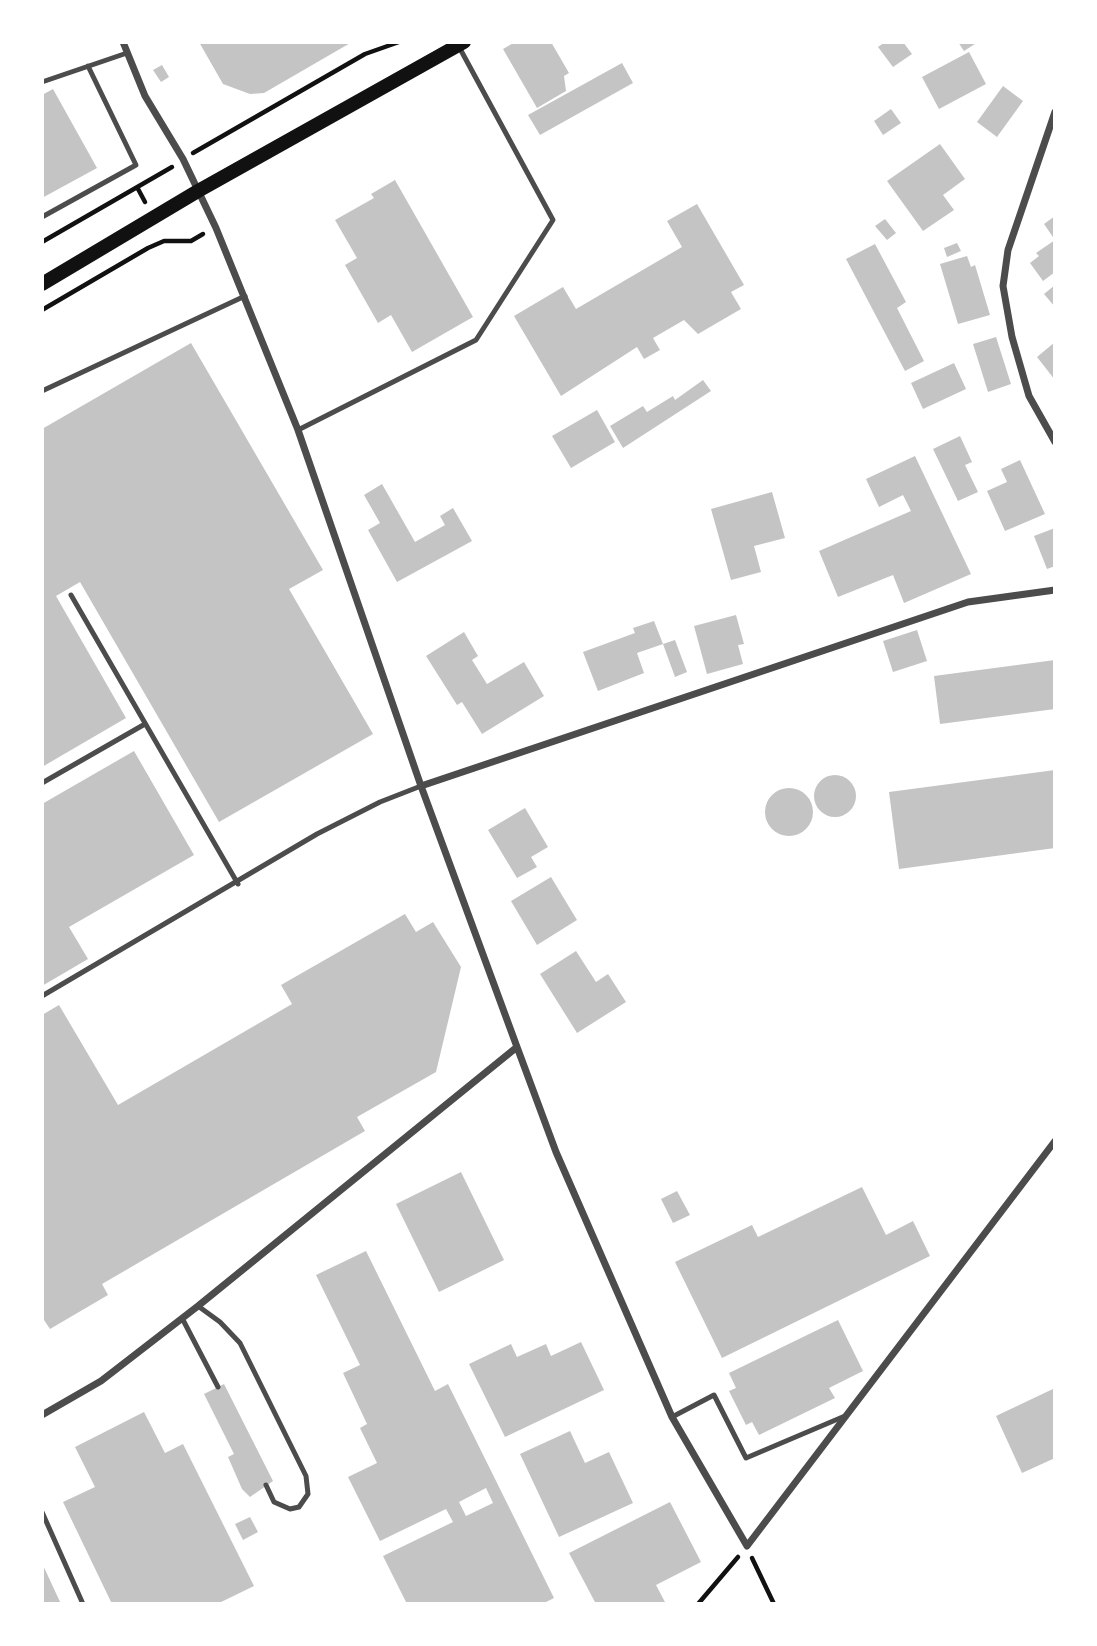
<!DOCTYPE html>
<html>
<head>
<meta charset="utf-8">
<style>
	body { margin:0 }
	#map { position:relative; width:1097px; height:1646px; overflow:hidden; background:#fff; font-family:"Space Grotesk",sans-serif }
	canvas { display:block }
	.frame { position:absolute; inset:0; border:44px solid #fff; pointer-events:none }
</style>
</head>
<body>
<div id="map">
<canvas width="1097" height="1646"></canvas>
<div class="frame"></div>
</div>
<script>
const c = document.querySelector('canvas').getContext('2d');
c.lineJoin = 'round';
function fillPath(path, color) { c.fillStyle = color; c.fill(path, 'evenodd'); }
const poly = rows => new Path2D(rows.map(r => 'M' + r).join(''));
function trace(path, color, width, dash) { c.strokeStyle = color; c.lineWidth = width; c.lineCap = dash ? 'butt' : 'round'; c.setLineDash(dash || []); c.stroke(path); }
const building = poly([
	[199,42,352,42,264,93,250,94,223,84],
	[515,42,551,42,569,73,564,76,566,91,537,108,503,49],
	[885,42,903,42,912,54,893,67,878,47],
	[958,42,978,42,964,51],
	[969,52,986,84,939,109,922,77],
	[622,63,633,83,540,135,528,115],
	[162,65,169,77,161,82,153,70],
	[1003,86,1023,101,997,137,977,122],
	[53,89,97,168,42,198,42,95],
	[891,109,901,123,883,135,874,121],
	[940,144,965,179,943,195,954,210,923,231,887,181],
	[395,180,473,317,412,352,391,315,378,323,345,265,357,258,335,220,374,198,371,194],
	[697,204,744,285,731,292,741,309,698,334,684,320,653,338,660,350,644,359,637,347,561,396,514,316,563,287,576,309,682,247,667,221],
	[1055,216,1055,272,1043,281,1030,263,1039,256,1036,253,1055,240,1044,224],
	[885,219,896,233,887,240,875,226],
	[957,243,961,251,947,257,944,248],
	[875,244,906,302,897,308,924,361,905,371,846,259],
	[967,256,971,267,975,265,990,315,958,324,940,264],
	[1055,285,1055,307,1044,294],
	[996,337,1011,384,988,392,973,344],
	[1055,342,1055,380,1037,357],
	[191,343,323,570,289,589,373,734,219,822,80,582,56,596,126,718,42,767,42,429],
	[954,363,966,389,923,409,911,383],
	[703,380,711,391,623,448,610,426,643,406,647,412,673,396,675,400],
	[597,410,615,442,571,468,552,436],
	[960,436,972,462,965,465,978,492,958,501,933,449],
	[915,456,971,574,904,603,893,575,838,597,819,551,911,511,903,495,879,507,866,479],
	[1020,460,1045,514,1005,531,987,491,1007,482,1001,469],
	[382,484,415,542,445,525,440,516,453,508,472,541,397,582,368,530,380,523,364,495],
	[772,492,785,538,754,546,761,572,731,580,711,509],
	[1055,528,1055,566,1047,569,1034,536],
	[736,615,744,644,738,645,743,664,707,674,694,626],
	[654,621,663,644,637,653,644,673,598,691,583,652,635,633,633,628],
	[917,630,927,661,893,672,883,641],
	[464,632,478,656,472,660,487,684,524,662,544,696,482,734,462,702,457,705,426,656],
	[675,640,687,672,675,677,663,644],
	[1055,660,1055,709,940,724,934,676],
	[134,751,194,855,69,927,88,959,42,986,42,804],
	[1055,770,1055,848,899,869,889,792],
	'814 796a21 21 0 1 1 42 0a21 21 0 1 1-42 0Z',
	'765 812a24 24 0 1 1 48 0a24 24 0 1 1-48 0Z',
	[525,808,548,847,531,857,537,867,517,878,488,830],
	[551,877,577,920,537,945,511,901],
	[405,914,416,932,433,922,461,967,436,1072,357,1117,365,1131,102,1284,108,1295,50,1329,42,1317,42,1015,59,1005,118,1105,292,1004,281,985],
	[576,951,596,982,608,974,626,1002,577,1033,540,974],
	[461,1172,504,1260,439,1292,396,1204],
	[862,1187,886,1235,913,1221,930,1256,722,1358,675,1262,752,1225,758,1237],
	[677,1191,690,1215,673,1223,661,1199],
	[366,1251,435,1391,448,1384,554,1598,542,1604,407,1604,383,1556,453,1522,446,1509,380,1541,348,1477,377,1463,360,1428,367,1424,343,1373,360,1365,316,1275],
	[486,1488,493,1503,466,1516,459,1502],
	[838,1320,863,1371,829,1388,835,1398,759,1435,752,1422,746,1425,729,1391,736,1388,729,1373],
	[581,1342,604,1390,505,1437,469,1364,511,1344,517,1357,546,1344,551,1356],
	[224,1384,273,1481,250,1497,242,1489,228,1457,234,1454,204,1394],
	[1055,1388,1055,1458,1022,1473,996,1416],
	[144,1412,165,1453,183,1444,254,1586,217,1604,112,1604,63,1502,95,1487,75,1447],
	[570,1431,585,1463,609,1452,633,1503,559,1537,520,1454],
	[670,1502,701,1562,656,1585,666,1604,596,1604,569,1553],
	[250,1517,258,1532,243,1540,235,1524],
	[42,1563,61,1604,42,1604]
]);
const path = poly([
	[193,153,365,54,399,42],
	[137,187,145,202],
	[42,242,172,167],
	[42,310,148,248,164,241,191,241,203,234],
	[752,1558,774,1604],
	[698,1604,738,1557]
]);
const service = poly([
	[42,82,127,53],
	[42,217,136,165,88,66],
	[42,391,245,296],
	[298,430,476,340,553,220,458,45],
	[71,595,238,884],
	[42,783,145,724],
	[42,996,317,834,380,802,421,786],
	[198,1306,220,1322,240,1343,306,1476,308,1494,299,1507,290,1509,274,1502,266,1485],
	[182,1318,218,1387],
	[672,1417,714,1395,746,1458,845,1416],
	[42,1512,83,1604]
]);
const minor = poly([
	[1055,112,1008,250,1003,286,1012,337,1029,396,1055,442],
	[421,786,968,602,1055,590],
	[517,1047,556,1152,672,1417,747,1546,1055,1141],
	[42,1415,101,1381,198,1306,517,1047,421,786,298,430,216,228,183,159,145,96,123,42]
]);
const secondary = poly([
	[42,284,198,191,464,42]
]);
fillPath(building, '#c4c4c4');
trace(path, '#111', 4.5);
trace(service, '#4c4c4c', 5);
trace(minor, '#4c4c4c', 7);
trace(secondary, '#111', 14);
</script>
</body>
</html>
